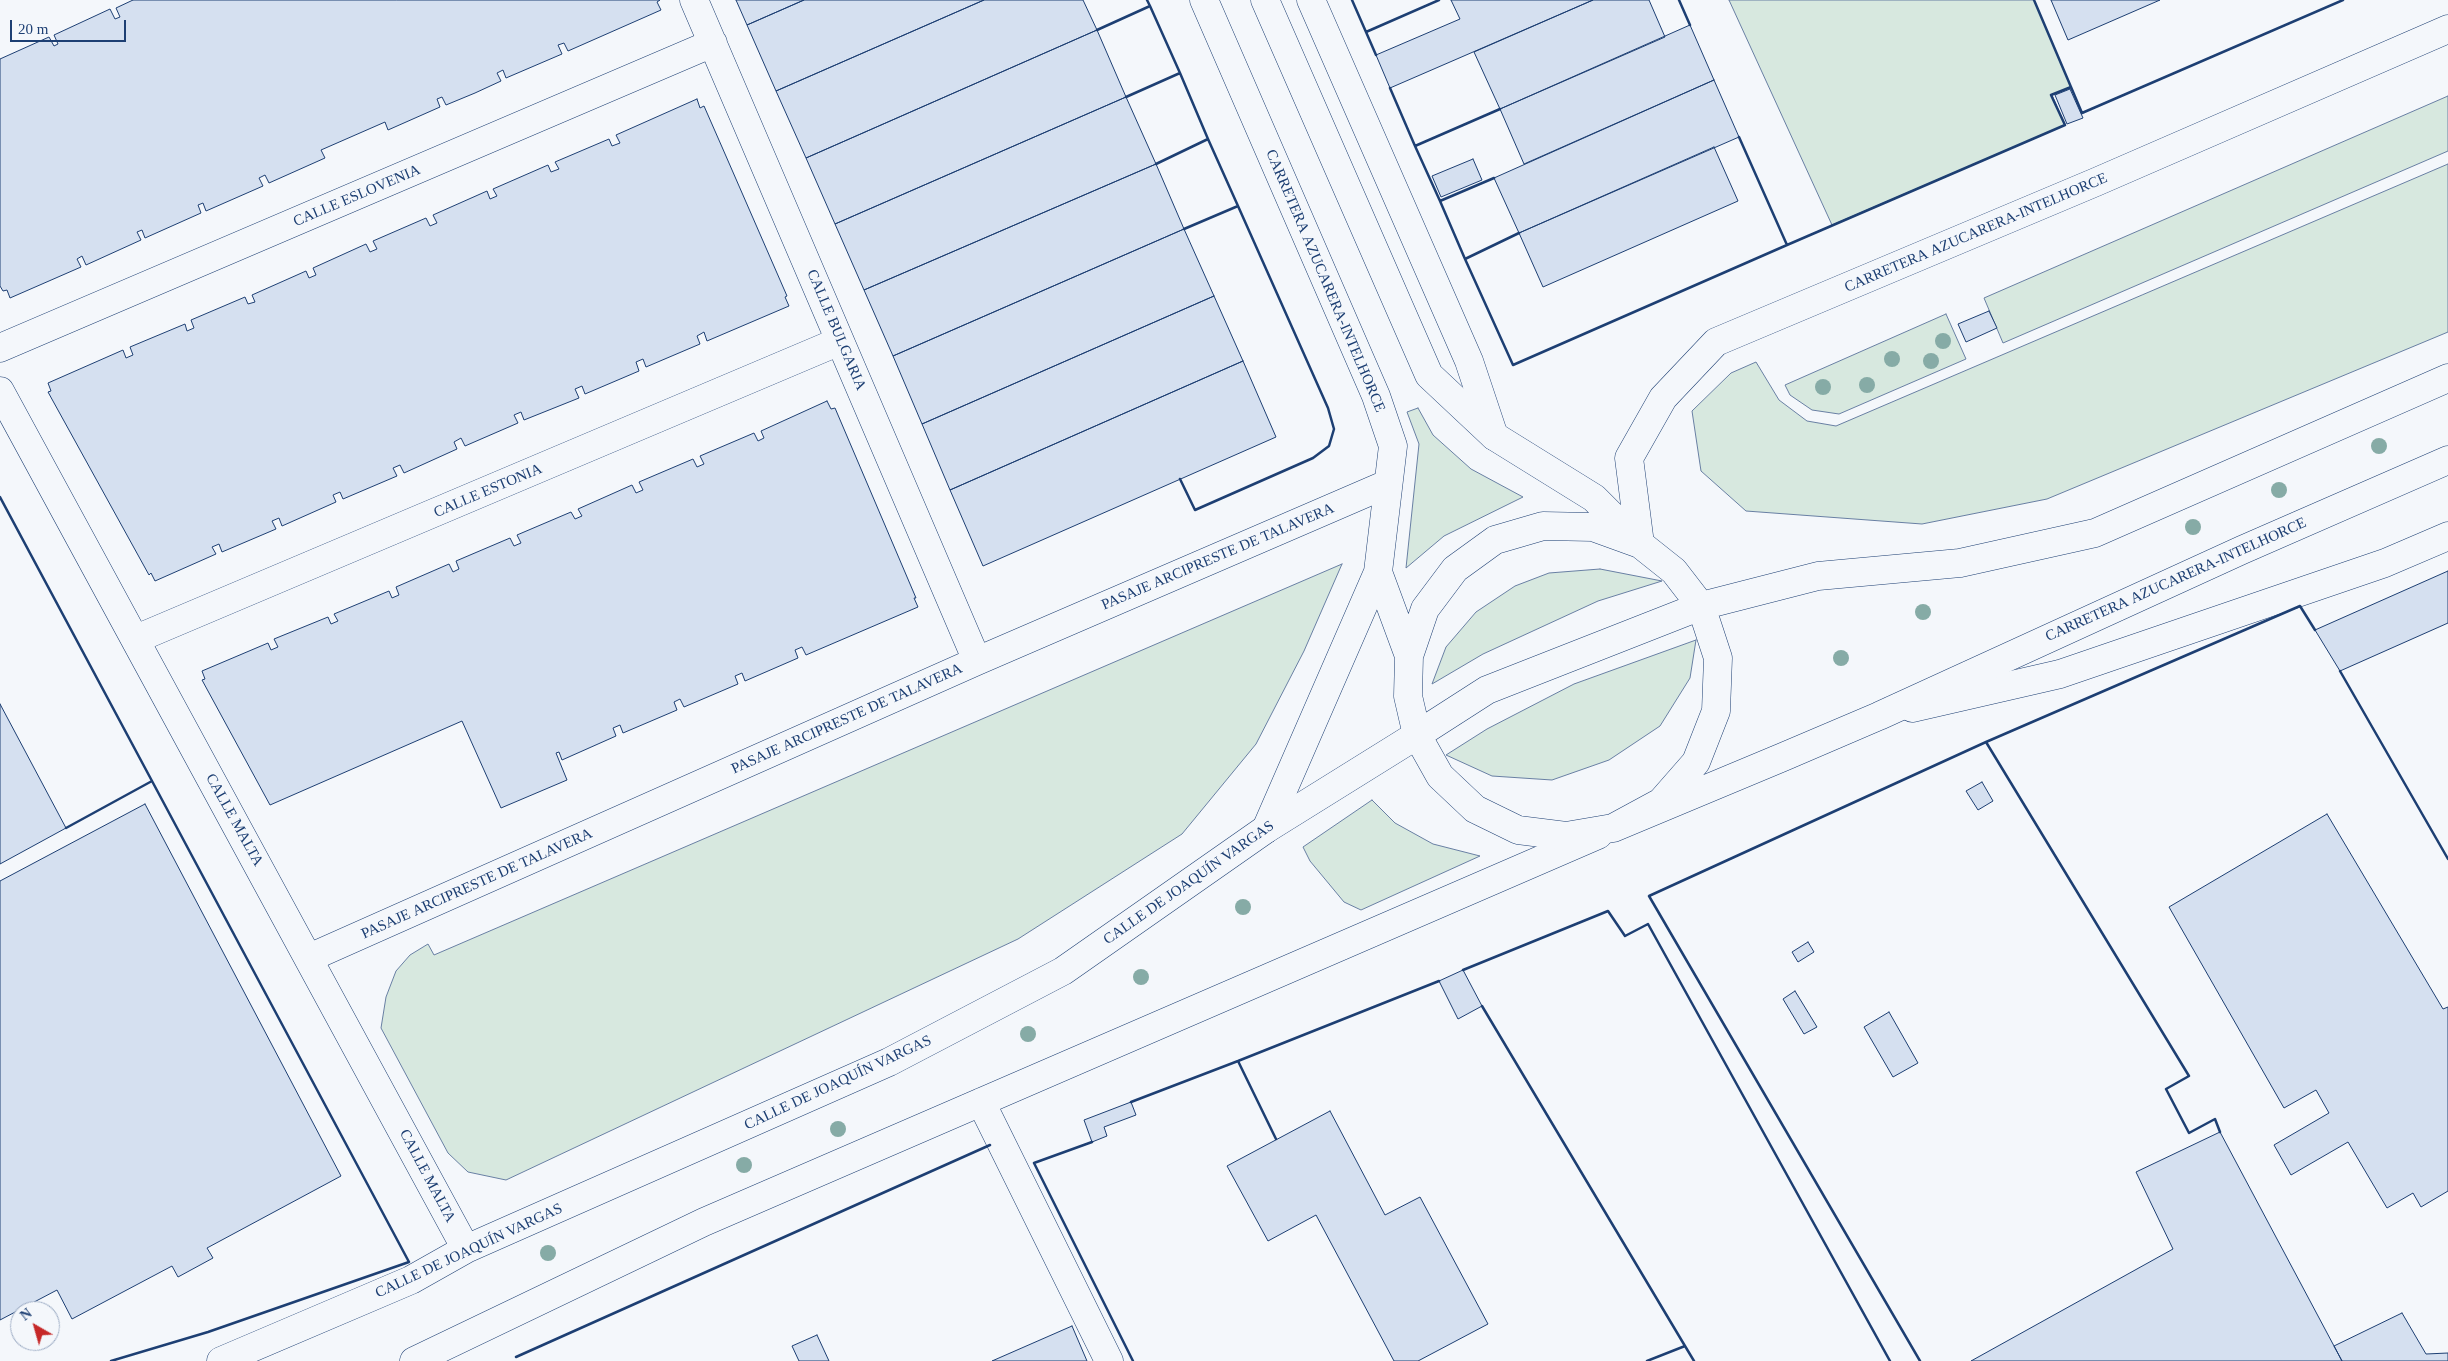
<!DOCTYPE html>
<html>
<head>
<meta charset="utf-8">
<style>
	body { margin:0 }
	#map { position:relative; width:2448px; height:1361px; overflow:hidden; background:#f4f7fb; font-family:"Times New Roman",serif }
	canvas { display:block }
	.north { position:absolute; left:10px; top:1301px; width:50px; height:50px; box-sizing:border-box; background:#f4f7fb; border:1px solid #9eadc5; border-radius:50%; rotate:322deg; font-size:14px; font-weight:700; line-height:20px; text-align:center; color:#1d3f73 }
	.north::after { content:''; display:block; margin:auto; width:18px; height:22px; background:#c62828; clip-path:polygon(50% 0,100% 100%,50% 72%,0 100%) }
	.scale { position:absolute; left:10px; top:20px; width:116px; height:22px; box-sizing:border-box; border:2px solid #1d3f73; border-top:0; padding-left:6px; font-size:15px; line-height:18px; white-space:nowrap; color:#1d3f73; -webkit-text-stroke:4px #f4f7fb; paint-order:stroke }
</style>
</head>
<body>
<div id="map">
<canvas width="2448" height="1361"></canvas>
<div class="north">N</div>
<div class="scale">20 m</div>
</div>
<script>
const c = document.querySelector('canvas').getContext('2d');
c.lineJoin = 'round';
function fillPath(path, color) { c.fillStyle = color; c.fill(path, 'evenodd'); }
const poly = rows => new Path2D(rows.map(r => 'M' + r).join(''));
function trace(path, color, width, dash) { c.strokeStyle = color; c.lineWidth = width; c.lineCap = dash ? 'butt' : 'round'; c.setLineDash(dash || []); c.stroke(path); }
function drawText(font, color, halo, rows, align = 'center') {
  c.font = font + ' "Times New Roman",serif'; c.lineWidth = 4; c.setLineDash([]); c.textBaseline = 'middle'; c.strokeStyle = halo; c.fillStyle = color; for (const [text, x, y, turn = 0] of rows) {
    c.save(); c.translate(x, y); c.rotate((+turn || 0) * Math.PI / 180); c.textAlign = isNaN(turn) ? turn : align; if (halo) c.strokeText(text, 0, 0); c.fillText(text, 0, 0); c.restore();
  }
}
const green = poly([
	[1729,0,2034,0,2071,87,2052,95,2065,125,1832,225,1729,0],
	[2448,96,2448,151,2003,343,1984,298,2448,96],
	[2448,164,2448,332,2047,499,1922,524,1746,511,1701,471,1692,411,1731,373,1756,362,1779,400,1807,421,1836,426,2448,164],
	[1946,314,1966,359,1839,414,1812,410,1790,395,1785,385,1946,314],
	[1418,408,1433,435,1471,469,1523,497,1444,536,1406,568,1419,444,1407,412,1418,408],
	[1342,564,1304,651,1256,744,1182,834,1018,939,506,1180,468,1172,448,1153,381,1028,386,997,396,971,410,955,428,944,434,955,1342,564],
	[1600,569,1662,581,1598,601,1483,654,1432,684,1446,647,1476,612,1515,586,1549,573,1600,569],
	[1696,640,1690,678,1660,726,1609,760,1552,780,1492,776,1446,755,1487,729,1574,684,1696,640],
	[1372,800,1395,823,1433,844,1480,856,1361,910,1344,902,1310,861,1303,847,1372,800]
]);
const building = poly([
	[133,0,660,0,657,2,661,10,568,51,564,43,558,45,562,54,506,78,503,70,497,73,501,81,475,93,446,105,442,97,437,99,440,107,388,130,385,122,321,150,325,158,269,183,265,175,259,178,263,186,206,211,203,203,198,205,201,213,145,238,142,230,137,232,141,240,86,265,82,256,77,259,81,267,10,298,7,290,3,291,0,286,0,59,49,37,54,46,58,44,54,35,110,9,115,19,120,17,116,8,133,0],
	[736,0,804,0,747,25,736,0],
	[804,0,984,0,776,91,747,25,804,0],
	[984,0,1083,0,1097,30,806,158,776,91,984,0],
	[1451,0,1593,0,1390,88,1376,55,1460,19,1451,0],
	[1593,0,1649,0,1665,37,1500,109,1474,52,1593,0],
	[2051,0,2160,0,2068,40,2051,0],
	[1690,25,1714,80,1524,164,1500,109,1690,25],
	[1097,30,1126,97,835,224,806,158,1097,30],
	[1714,80,1739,137,1519,233,1494,178,1714,80],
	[2070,89,2083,118,2067,124,2055,95,2070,89],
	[1126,97,1156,164,864,290,835,224,1126,97],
	[697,99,700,108,704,106,722,147,787,296,785,297,789,306,707,341,704,332,697,336,700,344,646,367,643,359,636,362,639,371,585,394,582,386,575,389,579,398,524,420,521,412,514,415,518,423,465,446,461,438,454,442,457,449,404,473,400,465,393,468,397,476,343,499,340,492,333,495,336,502,282,526,279,518,272,521,276,529,222,552,219,544,212,547,216,554,155,581,151,573,149,575,48,392,51,391,48,383,123,350,126,358,133,355,130,347,185,324,187,331,194,328,191,320,245,297,248,304,255,302,252,295,306,271,309,278,316,275,313,268,366,244,370,252,377,249,373,241,426,218,430,226,437,223,433,215,487,191,490,199,497,196,493,189,548,165,551,172,559,169,555,162,609,139,612,146,620,143,616,135,697,99],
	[1714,147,1738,201,1543,287,1519,233,1714,147],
	[1473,159,1482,180,1441,197,1432,176,1473,159],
	[1156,164,1184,229,893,356,864,290,1156,164],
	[1184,229,1214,296,922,424,893,356,1184,229],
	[1214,296,1243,361,950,490,922,424,1214,296],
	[1989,311,1997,328,1966,342,1958,324,1989,311],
	[1243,361,1276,437,983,566,950,490,1243,361],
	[827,401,831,409,835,408,916,598,914,598,918,607,806,655,802,647,795,650,798,658,745,681,742,673,735,676,738,684,684,707,680,699,674,702,677,710,623,733,620,725,613,728,616,736,562,760,559,752,556,753,567,780,501,808,462,721,270,805,202,680,205,679,202,671,268,643,271,650,278,647,274,639,328,617,331,624,338,621,334,614,389,591,392,598,399,595,396,587,449,564,453,572,459,569,456,561,510,538,514,546,521,543,517,535,571,512,575,519,582,516,578,509,632,485,636,493,643,490,639,482,693,459,697,467,704,464,700,456,754,433,758,441,764,438,761,431,827,401],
	[2448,571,2448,623,2340,671,2315,630,2448,571],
	[0,704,66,828,0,864,0,704],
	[1982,782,1993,801,1978,810,1966,791,1982,782],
	[145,804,341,1176,207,1248,213,1258,178,1277,172,1266,72,1319,57,1290,0,1320,0,881,145,804],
	[2327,814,2443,1009,2448,1007,2448,1191,2421,1207,2413,1193,2387,1208,2348,1142,2291,1175,2274,1145,2329,1113,2316,1090,2284,1108,2169,907,2327,814],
	[1808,942,1814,952,1798,962,1792,952,1808,942],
	[1463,970,1482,1006,1458,1019,1439,981,1463,970],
	[1795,991,1817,1027,1804,1034,1783,999,1795,991],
	[1889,1012,1918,1063,1893,1077,1864,1027,1889,1012],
	[1131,1102,1136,1115,1104,1127,1107,1136,1092,1142,1084,1120,1131,1102],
	[1330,1111,1385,1215,1420,1197,1488,1324,1418,1361,1394,1361,1316,1215,1268,1241,1227,1166,1330,1111],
	[2220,1132,2342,1361,1971,1361,2173,1249,2136,1172,2220,1132],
	[2402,1313,2426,1354,2448,1353,2448,1361,2342,1361,2334,1346,2402,1313],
	[1072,1326,1087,1361,992,1361,1072,1326],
	[817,1335,829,1361,799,1361,792,1346,817,1335]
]);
const minor = poly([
	[694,0,977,661],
	[1311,0,1469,361,1494,436],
	[0,348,713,43],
	[0,391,466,1249],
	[1640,544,1629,458,1663,398,1716,342,2096,182,2448,29],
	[136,639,840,341],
	[1912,708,2060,674,2385,563,2448,536],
	[309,958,977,661,1387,484],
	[981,1102,1109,1361],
	[221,1361,411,1280,466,1249,889,1062,1063,971,1266,829,1417,735],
	[414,1361,704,1222,1598,835]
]);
const major = poly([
	[1204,0,1376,396,1393,446,1378,572,1266,829],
	[1265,0,1429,375,1494,436,1594,498,1635,539],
	[1378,572,1409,656],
	[1417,735,1487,690,1701,606,1818,576,1960,563,2095,533,2448,378],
	[1613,828,1661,802,1696,762,1716,711,1718,658,1701,606,1674,571,1640,544,1593,527,1543,526,1495,540,1455,569,1425,609,1409,656,1408,696,1417,735,1440,776,1475,809,1518,830,1566,836,1613,828,1783,757,1879,716,2242,550,2448,460]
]);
const wall = poly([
	[1147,0,1150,6],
	[1352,0,1366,32,1439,0],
	[1679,0,1690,25],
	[1097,30,1150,6,1180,73],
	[1366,32,1376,55],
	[2071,87,2082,113,2343,0],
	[1390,88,1415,146,1500,109],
	[1126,97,1180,73,1208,139],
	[1415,146,1440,201,1494,178],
	[1156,164,1208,139,1238,206],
	[1440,201,1465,259],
	[1519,233,1465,259,1513,365,1787,245,1739,137],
	[1787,245,2065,125,2051,95,2071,87,2034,0],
	[1180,479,1195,510,1313,458,1329,446,1334,429,1328,408,1238,206,1184,229],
	[0,497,152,781],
	[2340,671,2448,859],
	[1986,742,2300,606,2315,630],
	[66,828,152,781,409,1262,208,1332,111,1361],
	[1463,970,1608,911,1625,936,1648,924,1890,1361],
	[1482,1006,1685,1346],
	[1131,1102,1238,1061],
	[1276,1139,1238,1061,1439,981],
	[1092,1142,1034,1163,1133,1361],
	[516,1357,990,1145],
	[1647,1361,1685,1346,1694,1361],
	[1920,1361,1649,896,1986,742,2189,1076,2166,1089,2189,1133,2215,1119,2220,1132]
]);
const trees = [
	[1943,341],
	[1892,359],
	[1931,361],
	[1867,385],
	[1823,387],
	[2379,446],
	[2279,490],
	[2193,527],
	[1923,612],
	[1841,658],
	[1243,907],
	[1141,977],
	[1028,1034],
	[838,1129],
	[744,1165],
	[548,1253]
];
const streetNames = [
	["CALLE ESLOVENIA",357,196,-23],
	["CARRETERA AZUCARERA-INTELHORCE",1976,233,-23],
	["CARRETERA AZUCARERA-INTELHORCE",1325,281,67],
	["CALLE BULGARIA",836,330,67],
	["CALLE ESTONIA",488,491,-23],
	["PASAJE ARCIPRESTE DE TALAVERA",1218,557,-23],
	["CARRETERA AZUCARERA-INTELHORCE",2176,580,-24],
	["PASAJE ARCIPRESTE DE TALAVERA",847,719,-24],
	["CALLE MALTA",234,820,61],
	["CALLE DE JOAQUÍN VARGAS",1189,883,-35],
	["PASAJE ARCIPRESTE DE TALAVERA",477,884,-24],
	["CALLE DE JOAQUÍN VARGAS",838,1083,-25],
	["CALLE MALTA",427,1176,62],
	["CALLE DE JOAQUÍN VARGAS",469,1251,-25]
];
fillPath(green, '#d7e8df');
trace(green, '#687fa3', 1);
fillPath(building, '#d5e0f0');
trace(building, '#1d3f73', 1);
trace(minor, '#1d3f73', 29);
trace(major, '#1d3f73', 29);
trace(minor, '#f4f7fb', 28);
trace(major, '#f4f7fb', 28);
trace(wall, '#1d3f73', 2.5);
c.fillStyle = '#86aba6';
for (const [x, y] of trees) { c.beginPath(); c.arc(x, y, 8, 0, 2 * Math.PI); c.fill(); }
drawText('15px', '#1d3f73', '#f4f7fb', streetNames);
</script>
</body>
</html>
